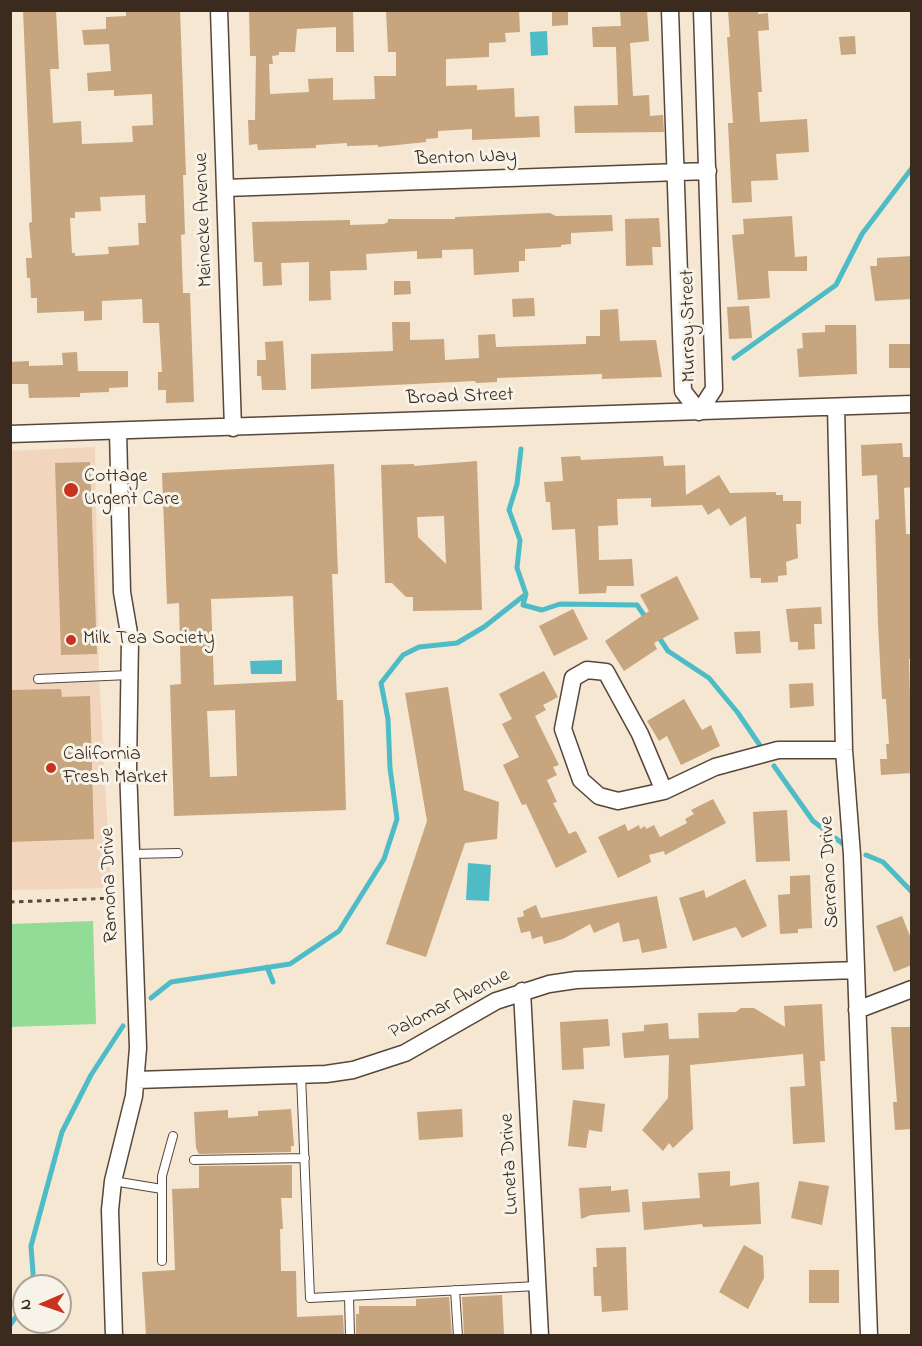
<!DOCTYPE html>
<html>
<head>
<meta charset="utf-8">
<style>
	body { margin:0 }
	#map { position:relative; width:922px; height:1346px; overflow:hidden; background:#f5e7d2; font-family:"Indie Flower",sans-serif }
	canvas { display:block }
	.frame { position:absolute; inset:0; border:12px solid #3b2a1e; pointer-events:none }
	.north { position:absolute; left:12px; top:1274px; width:60px; height:60px; box-sizing:border-box; background:#f7f3e8; border:2px solid #aca397; border-radius:50%; rotate:268deg; font-size:16px; font-weight:700; line-height:24px; text-align:center; color:#3b2a1e }
	.north::after { content:''; display:block; margin:auto; width:21px; height:27px; background:#c8321e; clip-path:polygon(50% 0,100% 100%,50% 72%,0 100%) }
</style>
</head>
<body>
<div id="map">
<canvas width="922" height="1346"></canvas>
<div class="frame"></div>
<div class="north">N</div>
</div>
<script>
const c = document.querySelector('canvas').getContext('2d');
c.lineJoin = 'round';
function fillPath(path, color) { c.fillStyle = color; c.fill(path, 'evenodd'); }
const poly = rows => new Path2D(rows.map(r => 'M' + r).join(''));
function trace(path, color, width, dash) { c.strokeStyle = color; c.lineWidth = width; c.lineCap = dash ? 'butt' : 'round'; c.setLineDash(dash || []); c.stroke(path); }
function drawText(font, color, halo, rows, align = 'center') {
  c.font = font + ' "Indie Flower",sans-serif'; c.lineWidth = 6; c.setLineDash([]); c.textBaseline = 'middle'; c.strokeStyle = halo; c.fillStyle = color; for (const [text, x, y, turn = 0] of rows) {
    c.save(); c.translate(x, y); c.rotate((+turn || 0) * Math.PI / 180); c.textAlign = isNaN(turn) ? turn : align; if (halo) c.strokeText(text, 0, 0); c.fillText(text, 0, 0); c.restore();
  }
}
const built = poly([
	[95,447,99,676,111,888,11,890,10,451]
]);
const green = poly([
	[93,921,96,1024,11,1027,11,924]
]);
const water = poly([
	[547,31,548,55,531,56,530,32],
	[282,660,282,674,251,674,250,661],
	[468,863,491,865,489,901,466,900]
]);
const stream = poly([
	[734,358,836,285,862,234,912,168],
	[521,449,517,484,509,510,520,540,517,568,526,594,523,605,542,610,560,604,637,605,648,621],
	[658,636,668,651,709,678,738,713,761,747],
	[774,766,813,821,847,847],
	[866,855,883,862,912,892],
	[267,967,273,982],
	[151,998,171,982,290,964,339,931,384,859,397,819,390,768,388,719,381,683,403,655,419,647,457,643,484,627,526,594],
	[34,1286,31,1246,62,1132,91,1075,123,1026],
	[10,1325,24,1306]
]);
const building = poly([
	[23,10,56,10,59,69,50,69,53,123,81,121,82,144,133,142,132,126,153,125,152,94,114,96,114,90,88,91,87,73,111,71,109,44,84,45,82,30,106,29,106,17,126,16,126,10,180,10,186,175,183,175,185,234,181,235,183,293,190,293,194,402,166,403,166,390,158,390,158,372,162,372,159,323,143,323,142,299,102,301,102,320,84,321,84,311,37,313,37,298,31,298,30,278,27,278,26,258,32,258,29,223,32,222],
	[145,195,146,223,138,223,139,245,108,247,109,254,75,256,75,253,72,253,70,218,75,218,75,212,101,211,100,197],
	[249,10,353,10,354,52,336,52,336,27,297,29,295,52,279,52,279,55,272,56,273,64,269,64,270,94,309,92,308,79,333,78,333,100,375,99,374,76,396,76,396,52,388,52,386,10,519,10,520,32,505,33,506,42,489,43,489,57,446,59,446,86,477,85,477,90,514,88,515,117,539,116,540,137,472,140,472,129,438,131,438,138,426,139,426,142,378,147,378,145,347,146,347,143,316,145,316,148,258,150,257,144,249,145,248,120,255,120,256,56,250,56],
	[552,10,568,10,568,25,552,26],
	[620,10,647,10,649,41,630,43,633,96,649,95,650,116,663,115,664,132,575,133,574,106,618,105,616,47,593,47,592,27,621,26],
	[728,10,758,10,758,14,768,13,769,30,758,31,762,92,758,92,760,122,807,119,809,152,776,154,778,180,751,181,752,202,732,203,728,123,733,123,727,37,730,37],
	[855,36,856,54,841,55,839,37],
	[550,213,556,216,612,215,613,231,571,233,571,244,561,245,561,247,525,249,525,261,519,261,519,272,474,275,473,249,442,250,442,258,417,259,417,251,366,254,367,270,330,271,331,300,309,301,309,262,281,263,282,285,263,286,262,262,254,262,252,222,350,220,350,225,384,224,388,222,388,219,455,219,455,217],
	[792,216,795,257,807,256,807,271,768,271,770,298,738,300,732,235,744,234,743,219],
	[659,218,661,247,652,247,653,265,626,266,625,219],
	[912,256,912,299,875,301,870,266,877,266,877,258],
	[394,281,410,281,411,294,394,295],
	[534,298,535,316,513,317,512,299],
	[749,306,752,338,729,339,727,307],
	[618,309,620,341,656,340,662,377,602,379,602,374,497,378,497,382,476,383,475,381,311,389,311,354,393,351,392,322,410,322,410,340,444,339,445,360,479,358,478,335,495,334,496,347,586,344,586,336,600,336,600,310],
	[825,325,856,325,857,374,799,377,797,349,803,348,802,333,825,332],
	[283,341,286,390,262,390,261,376,257,376,257,360,266,360,265,342],
	[889,344,912,344,912,368,889,368],
	[77,352,78,371,128,371,128,387,109,388,109,392,80,393,80,397,29,398,28,384,11,384,10,362,29,361,29,366,63,365,62,353],
	[902,443,903,457,912,457,912,487,904,488,906,534,912,534,912,659,909,659,912,773,881,775,880,759,887,759,886,744,889,744,886,699,882,699,878,624,875,520,879,519,877,475,862,476,861,445],
	[580,456,581,460,663,456,664,466,685,465,686,495,719,475,730,493,776,492,776,495,783,495,783,501,801,501,801,524,796,524,798,558,786,562,787,575,778,576,778,582,761,583,761,578,750,578,746,516,730,526,719,508,708,515,702,505,651,507,651,498,617,499,618,525,598,526,599,560,632,559,634,586,607,586,606,593,579,594,575,529,552,530,550,502,546,502,544,482,563,481,561,457],
	[477,461,482,610,413,611,413,597,406,597,392,583,385,583,381,465,414,464,414,466],
	[444,516,446,564,418,537,417,517],
	[90,462,97,654,61,655,55,463],
	[334,464,338,574,332,574,337,700,343,700,346,810,174,816,170,685,181,684,179,603,167,604,162,473],
	[293,596,296,681,214,685,211,599],
	[235,710,237,776,210,777,207,711],
	[677,576,699,619,654,643,657,649,624,671,605,641,649,611,640,595],
	[821,607,822,624,814,624,815,649,798,650,798,642,790,642,786,609],
	[573,609,588,639,554,656,539,626],
	[760,631,761,653,736,654,734,632],
	[544,671,558,697,543,705,546,710,535,716,559,765,553,767,557,775,547,780,557,802,553,803,569,834,576,831,587,852,556,868,526,804,522,805,503,765,519,757,502,724,512,719,499,694],
	[813,683,814,706,790,708,789,684],
	[448,687,464,790,499,802,497,839,465,843,426,957,386,944,427,821,405,693],
	[61,689,62,697,90,696,94,839,10,842,10,690],
	[684,699,702,730,711,725,720,746,681,765,667,736,659,741,647,721],
	[713,799,726,823,665,855,664,851,649,855,651,862,618,878,598,837,625,824,628,831,639,825,640,829,645,826,646,829,654,825,660,837,687,823,685,819,694,814,691,810],
	[787,810,790,861,756,862,753,812],
	[810,875,812,928,798,929,798,933,780,934,778,895,790,894,790,876],
	[745,879,767,926,742,938,736,927,693,941,679,898,704,890,706,898],
	[657,896,667,948,642,953,639,939,623,942,619,922,594,933,590,924,563,939,544,944,542,936,532,939,530,931,521,933,517,918,524,916,523,911,536,905,541,918],
	[902,916,912,941,912,965,894,972,876,926],
	[822,1004,825,1061,820,1061,825,1142,793,1144,790,1087,805,1086,803,1054,690,1065,693,1129,673,1148,669,1143,663,1151,642,1130,668,1098,669,1055,624,1058,622,1033,644,1031,644,1025,668,1023,669,1039,699,1038,698,1013,736,1012,741,1008,754,1008,785,1027,784,1006],
	[608,1019,610,1046,583,1048,584,1069,562,1070,560,1022],
	[891,1027,912,1027,912,1129,895,1130,893,1102,897,1102],
	[573,1100,605,1104,602,1132,589,1130,586,1148,568,1146],
	[291,1109,294,1146,291,1146,291,1152,199,1154,196,1148,194,1112,228,1110,228,1118,258,1116,258,1111],
	[462,1109,463,1137,419,1140,417,1112],
	[292,1165,292,1198,281,1198,283,1229,280,1229,281,1271,296,1271,297,1317,343,1315,344,1335,146,1335,142,1272,175,1270,172,1189,199,1188,199,1166],
	[730,1171,730,1186,759,1182,761,1224,703,1227,702,1224,644,1230,642,1202,700,1198,698,1173],
	[799,1181,829,1186,822,1225,791,1218],
	[611,1186,611,1191,628,1189,630,1212,591,1215,581,1219,579,1188],
	[744,1245,763,1256,764,1278,748,1309,719,1292],
	[626,1247,628,1310,602,1312,601,1296,594,1296,593,1267,597,1267,596,1248],
	[809,1270,839,1270,839,1303,809,1303],
	[502,1295,504,1335,464,1335,462,1297],
	[449,1297,452,1335,356,1335,356,1314,359,1314,359,1306,416,1306,416,1299]
]);
const path = poly([
	[10,902,116,898]
]);
const lane = poly([
	[38,679,129,675],
	[132,854,178,853],
	[301,1075,310,1298,537,1286],
	[194,1160,305,1158],
	[113,1181,162,1189],
	[162,1261,162,1176,173,1136],
	[455,1290,458,1336],
	[349,1296,350,1336]
]);
const street = poly([
	[219,10,233,428],
	[670,10,683,391,699,412,714,389,702,10],
	[225,188,708,171],
	[836,407,844,750,852,855,869,1336],
	[10,434,912,404],
	[587,670,606,672,640,734,664,791,618,801,599,796,581,780,563,729,573,678,587,670],
	[664,791,715,767,778,750,844,750],
	[522,991,540,1336],
	[857,1010,912,989],
	[136,1080,326,1074,353,1070,405,1053,496,1001,549,984,576,980,856,970],
	[114,1336,110,1210,113,1181,134,1096,138,1048,128,767,130,639,122,592,118,431]
]);
const markers = [
	[71,490,8,"#c8321e"],
	[71,640,6,"#c8321e"],
	[51,768,6,"#c8321e"]
];
const streetNames = [
	["Benton Way",466,159,-2],
	["Meinecke Avenue",205,220,-92],
	["Murray Street",690,326,-91],
	["Broad Street",460,398,-2],
	["Serrano Drive",831,872,-93],
	["Ramona Drive",111,885,-92],
	["Palomar Avenue",450,1005,-27],
	["Luneta Drive",511,1164,-93]
];
const poiNames = [
	["Cottage",84,478],
	["Urgent Care",84,501],
	["Milk Tea Society",83,640],
	["California",63,756],
	["Fresh Market",63,779]
];
fillPath(built, '#f2d5bd');
fillPath(green, '#93dc98');
fillPath(water, '#4ebcc7');
trace(stream, '#4ebcc7', 5);
fillPath(building, '#c6a57f');
trace(lane, '#574639', 10);
trace(street, '#574639', 19);
trace(path, '#574639', 3, [4.5, 4.5]);
trace(lane, '#fff', 8);
trace(street, '#fff', 16);
for (const [x, y, r, color] of markers) { const dot = new Path2D(); dot.arc(x, y, r, 0, 2 * Math.PI); c.fillStyle = color; c.fill(dot); trace(dot, '#f7f3e8', 2); }
drawText('20px', '#3b2a1e', '#f7f3e8', streetNames);
drawText('20px', '#3b2a1e', '#f7f3e8', poiNames, 'left');
</script>
</body>
</html>
